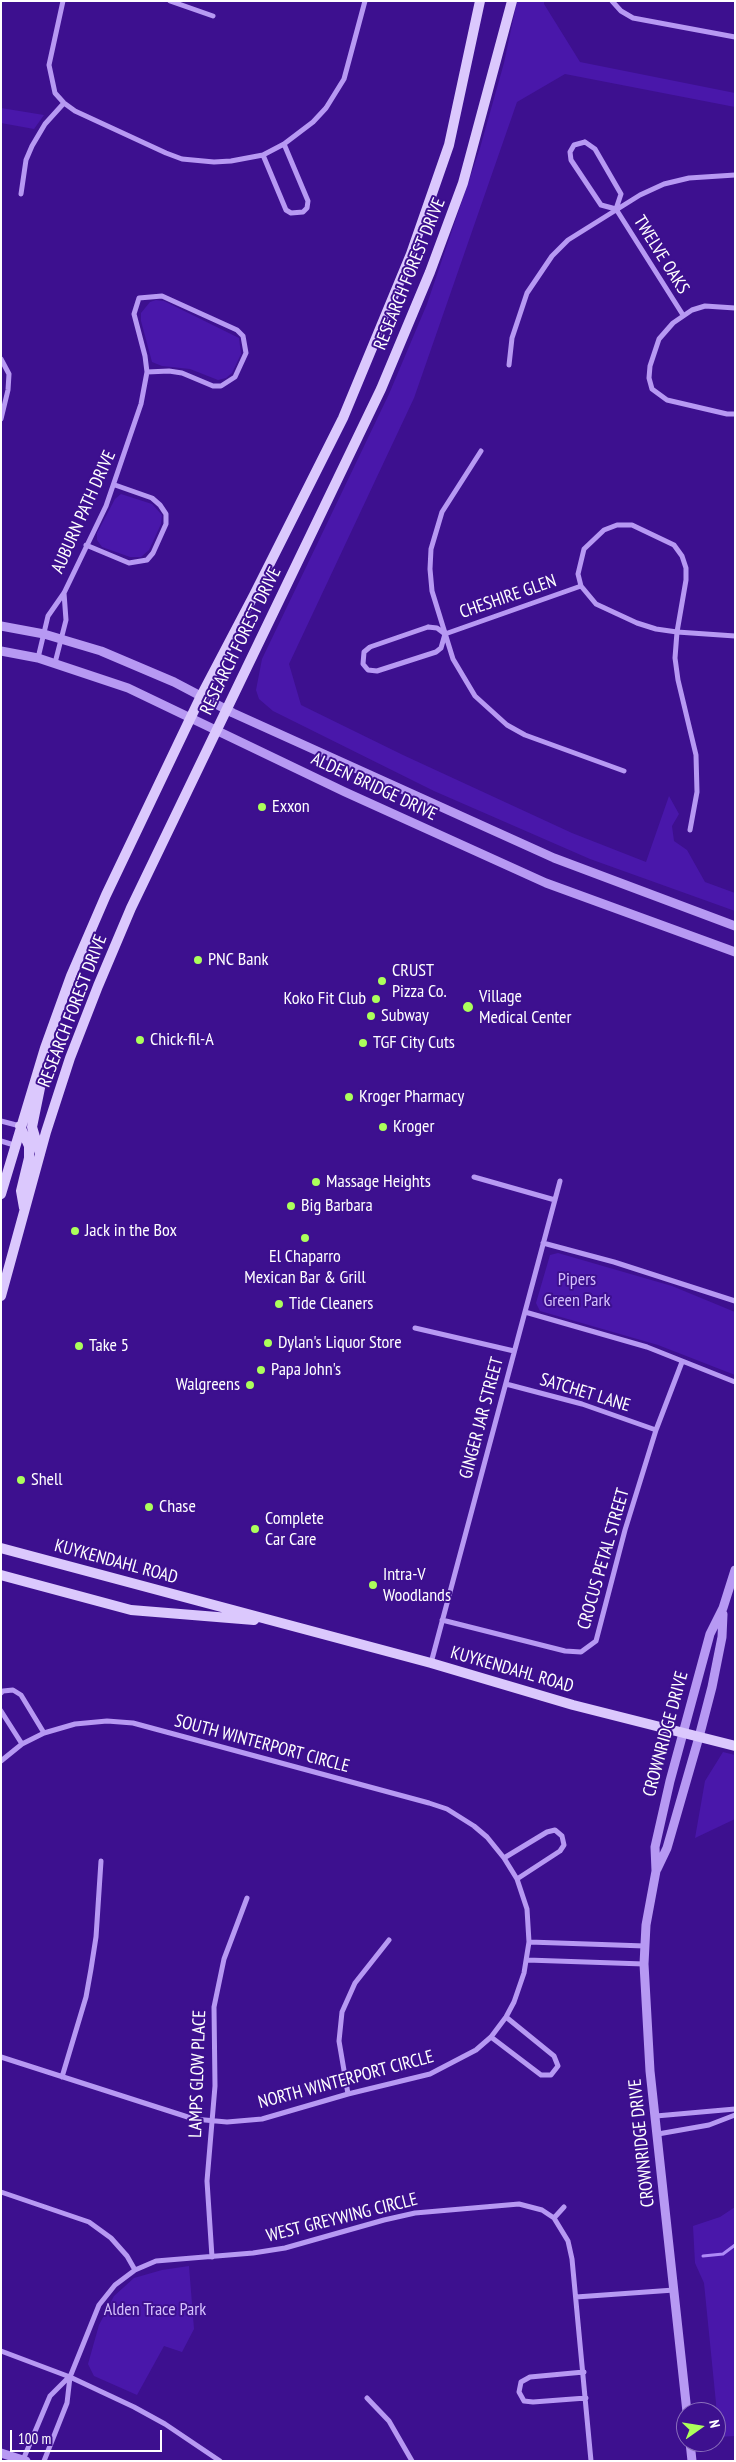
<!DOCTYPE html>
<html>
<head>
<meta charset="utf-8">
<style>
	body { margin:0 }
	#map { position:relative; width:736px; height:2462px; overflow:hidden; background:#3d108f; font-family:"PT Sans Narrow",sans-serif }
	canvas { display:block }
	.frame { position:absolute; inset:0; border:2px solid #fff; pointer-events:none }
	.north { position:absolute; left:676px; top:2402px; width:50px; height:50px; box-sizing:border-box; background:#3d108f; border:1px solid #8b70bc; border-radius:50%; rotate:77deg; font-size:14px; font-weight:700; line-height:20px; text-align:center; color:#fff }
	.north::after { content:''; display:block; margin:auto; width:18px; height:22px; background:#acff5b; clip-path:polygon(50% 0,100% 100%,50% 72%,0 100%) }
	.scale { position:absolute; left:10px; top:2430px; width:152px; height:22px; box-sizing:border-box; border:2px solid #fff; border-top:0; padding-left:6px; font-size:15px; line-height:18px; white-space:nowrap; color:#fff; -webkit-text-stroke:4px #3d108f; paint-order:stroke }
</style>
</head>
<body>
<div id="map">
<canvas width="736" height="2462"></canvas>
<div class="frame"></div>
<div class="north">N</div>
<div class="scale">100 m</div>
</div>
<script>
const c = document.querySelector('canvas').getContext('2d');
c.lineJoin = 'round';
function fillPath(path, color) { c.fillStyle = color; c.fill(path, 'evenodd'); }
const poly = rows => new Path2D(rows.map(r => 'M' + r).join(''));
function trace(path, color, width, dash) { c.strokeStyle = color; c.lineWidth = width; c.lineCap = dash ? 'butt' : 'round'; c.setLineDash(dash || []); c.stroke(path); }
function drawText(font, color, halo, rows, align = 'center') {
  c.font = font + ' "PT Sans Narrow",sans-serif'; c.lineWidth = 4; c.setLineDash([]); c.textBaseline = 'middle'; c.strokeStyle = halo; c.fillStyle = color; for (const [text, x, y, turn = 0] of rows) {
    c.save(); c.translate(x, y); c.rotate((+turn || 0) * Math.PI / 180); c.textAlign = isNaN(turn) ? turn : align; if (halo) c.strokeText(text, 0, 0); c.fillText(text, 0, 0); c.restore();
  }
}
const green = poly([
	[517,1,544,1,544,4,580,62,735,93,735,107,565,74,517,102,414,398,289,664,301,705,403,755,572,833,646,862,669,796,679,814,672,826,674,841,687,850,705,882,735,893,735,911,590,859,434,791,273,711,259,699,256,690,262,659,389,394,427,304,480,148,504,63],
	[1,108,44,115,34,129,1,123],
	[156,300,164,301,239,338,241,354,232,373,226,378,218,380,190,369,162,366,152,362,141,321,141,313,150,302],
	[121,494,152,504,162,515,161,524,149,550,141,557,130,557,102,547,97,540,97,533,115,499],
	[558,1253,672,1286,735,1312,735,1375,658,1345,540,1311,536,1303,550,1255],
	[723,1752,735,1755,735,1819,695,1838,705,1781],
	[735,2207,735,2436,717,2437,716,2403,704,2283,695,2263,693,2226,720,2217],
	[189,2266,194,2329,182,2352,164,2346,137,2395,94,2376,88,2364,99,2325,114,2296,134,2278,162,2270]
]);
const stream = poly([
	[703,2256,723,2254,735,2245]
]);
const minor = poly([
	[63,1,49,65,55,93,64,103,75,111,166,153,182,159,214,162,231,161,263,155,284,144,313,122,326,108,344,79,365,1],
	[170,1,213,16],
	[612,1,621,11,633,18,735,37],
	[585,142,595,149,621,194,616,209,601,205,571,160,570,152,574,145,585,142],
	[263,155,286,210,291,213,303,212,307,208,308,201,284,144],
	[21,194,26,160,32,146,45,124,64,103],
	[616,209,683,315],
	[735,308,705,306,692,310,673,323,659,339,650,366,649,378,652,389,667,400,727,414,735,414],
	[1,359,9,374,8,390,1,419],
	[509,365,512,338,527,293,552,256,568,240,640,195,664,184,689,178,735,175],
	[481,451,442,512,431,549,430,569,432,591,453,659,475,696,507,725,525,735,624,771],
	[86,545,129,563,147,560,153,553,166,524,166,514,160,505,152,498,115,485],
	[428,627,437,628,445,634,441,648,436,652,377,671,368,670,363,664,364,652,370,647,428,627],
	[445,634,581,586],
	[38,658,48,616,64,593,106,506,141,404,147,372,145,356,134,314,139,298,162,296,237,330,243,336,246,353,235,377,221,386,213,386,182,373,169,371,147,372],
	[55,663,66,620,64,593],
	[690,830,697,792,696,755,678,680,675,658,677,632,686,580,686,568,682,556,674,545,632,525,617,525,604,530,584,549,578,574,581,586,596,604,637,623,656,629,677,632,735,636],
	[1,1121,20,1126],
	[1,1141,14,1145],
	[474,1177,555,1200],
	[543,1243,614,1262,735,1301],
	[525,1312,647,1347,735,1382],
	[415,1328,514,1351],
	[506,1384,582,1404,656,1430],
	[442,1620,565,1651,581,1652,596,1641,625,1530,656,1430,682,1362],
	[431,1663,560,1181],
	[1,1693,3,1691,13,1690,21,1695,44,1733],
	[1,1711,22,1744],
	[1,1761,22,1744,44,1733,75,1724,107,1721,133,1723,429,1803,447,1809,474,1826,487,1837,504,1858,517,1879,527,1909,529,1942,524,1973,514,2002,506,2017,491,2037,476,2050,430,2074,348,2094,262,2119,227,2122,194,2119,1,2057],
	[504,1858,547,1832,555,1830,562,1836,564,1845,560,1851,517,1879],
	[529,1942,645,1946],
	[527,1960,644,1964],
	[491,2037,541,2075,551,2075,558,2066,554,2056,506,2017],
	[62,2077,86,1997,91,1969,96,1937,101,1861],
	[348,2094,339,2041,342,2012,355,1983,389,1940],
	[656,2116,735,2109],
	[658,2134,709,2125,735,2115],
	[1,2192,89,2222,111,2238,127,2256,135,2270],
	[554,2218,564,2207],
	[212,2257,207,2181,215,2086,214,2007,224,1959,247,1898],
	[576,2297,674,2290],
	[1,2351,70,2377,134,2407,165,2424,220,2461],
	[584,2372,530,2377,521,2382,519,2392,524,2401,533,2402,586,2398],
	[367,2398,389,2421,412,2461],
	[23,2460,50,2396,69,2377],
	[44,2461,67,2403,70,2377,99,2305,115,2285,135,2270,156,2261,253,2253,285,2248,384,2220,415,2213,519,2204,542,2210,554,2218,568,2241,572,2259,591,2461]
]);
const tertiary = poly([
	[1,626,44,634,101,651,174,682,233,713,554,858,735,926],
	[1,651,38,658,128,688,345,792,546,883,735,952],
	[657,1869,667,1848,699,1737,712,1687,722,1637,723,1614],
	[687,2412,650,2071,644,1964,646,1925,656,1871,655,1847,670,1781,710,1634,723,1608,735,1570],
	[690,2442,692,2461],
	[1,2453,26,2461]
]);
const secondary = poly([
	[40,1070,41,1083,32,1127,40,1154],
	[20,1126,29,1146,29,1158,21,1191,24,1208],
	[1,1194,45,1048,71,976,106,895,201,696,254,595,343,418,411,254,449,145,480,1],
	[1,1296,46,1132,70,1058,98,986,131,908,381,389,430,272,463,183,512,1],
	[1,1548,431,1663,573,1705,735,1746],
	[1,1575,131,1610,254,1620]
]);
const markers = [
	[262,807,5,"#acff5b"],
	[198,960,5,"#acff5b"],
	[382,981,5,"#acff5b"],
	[376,999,5,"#acff5b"],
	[468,1007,6,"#acff5b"],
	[371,1016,5,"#acff5b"],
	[140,1040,5,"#acff5b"],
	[363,1043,5,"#acff5b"],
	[349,1097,5,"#acff5b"],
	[383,1127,5,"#acff5b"],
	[316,1182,5,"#acff5b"],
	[291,1206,5,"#acff5b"],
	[75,1231,5,"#acff5b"],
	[305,1238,5,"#acff5b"],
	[279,1304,5,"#acff5b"],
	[268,1343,5,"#acff5b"],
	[79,1346,5,"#acff5b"],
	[261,1370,5,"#acff5b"],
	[250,1385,5,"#acff5b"],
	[21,1480,5,"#acff5b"],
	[149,1507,5,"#acff5b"],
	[255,1529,5,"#acff5b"],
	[373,1585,5,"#acff5b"]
];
const streetNames = [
	["TWELVE OAKS",661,255,58],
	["RESEARCH FOREST DRIVE",410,274,-68],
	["AUBURN PATH DRIVE",84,512,-66],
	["CHESHIRE GLEN",508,597,-19],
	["RESEARCH FOREST DRIVE",241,641,-64],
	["ALDEN BRIDGE DRIVE",374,787,25],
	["RESEARCH FOREST DRIVE",73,1011,-69],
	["SATCHET LANE",585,1393,17],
	["GINGER JAR STREET",482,1418,-75],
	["CROCUS PETAL STREET",604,1559,-74],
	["KUYKENDAHL ROAD",116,1562,15],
	["KUYKENDAHL ROAD",512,1670,16],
	["CROWNRIDGE DRIVE",666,1734,-75],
	["SOUTH WINTERPORT CIRCLE",262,1744,15],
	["LAMPS GLOW PLACE",198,2074,-88],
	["NORTH WINTERPORT CIRCLE",346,2080,-15],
	["CROWNRIDGE DRIVE",642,2143,-96],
	["WEST GREYWING CIRCLE",342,2218,-14]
];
const poiNames = [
	["Exxon",272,807],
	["PNC Bank",208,960],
	["CRUST",392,971],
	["Pizza Co.",392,992],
	["Village",479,997],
	["Medical Center",479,1018],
	["Koko Fit Club",366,999,"right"],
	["Subway",381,1016],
	["Chick-fil-A",150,1040],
	["TGF City Cuts",373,1043],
	["Kroger Pharmacy",359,1097],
	["Kroger",393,1127],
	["Massage Heights",326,1182],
	["Big Barbara",301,1206],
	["Jack in the Box",85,1231],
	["El Chaparro",305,1257,"center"],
	["Mexican Bar & Grill",305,1278,"center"],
	["Tide Cleaners",289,1304],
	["Dylan's Liquor Store",278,1343],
	["Take 5",89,1346],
	["Papa John's",271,1370],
	["Walgreens",240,1385,"right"],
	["Shell",31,1480],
	["Chase",159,1507],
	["Complete",265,1519],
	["Car Care",265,1540],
	["Intra-V",383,1575],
	["Woodlands",383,1596]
];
const parkNames = [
	["Pipers",577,1280],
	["Green Park",577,1301],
	["Alden Trace Park",155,2310]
];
fillPath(green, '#4917aa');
trace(stream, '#ae8af7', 3);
trace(minor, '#b799f3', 5);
trace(tertiary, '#b799f3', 9);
trace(secondary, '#dbc8fd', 10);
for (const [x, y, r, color] of markers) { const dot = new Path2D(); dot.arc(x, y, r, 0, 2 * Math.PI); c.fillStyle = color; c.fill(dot); trace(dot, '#3d108f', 2); }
drawText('18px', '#fff', '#3d108f', streetNames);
drawText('18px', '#fff', '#3d108f', poiNames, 'left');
drawText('18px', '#d5c0fe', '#3d108f', parkNames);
</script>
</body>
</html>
